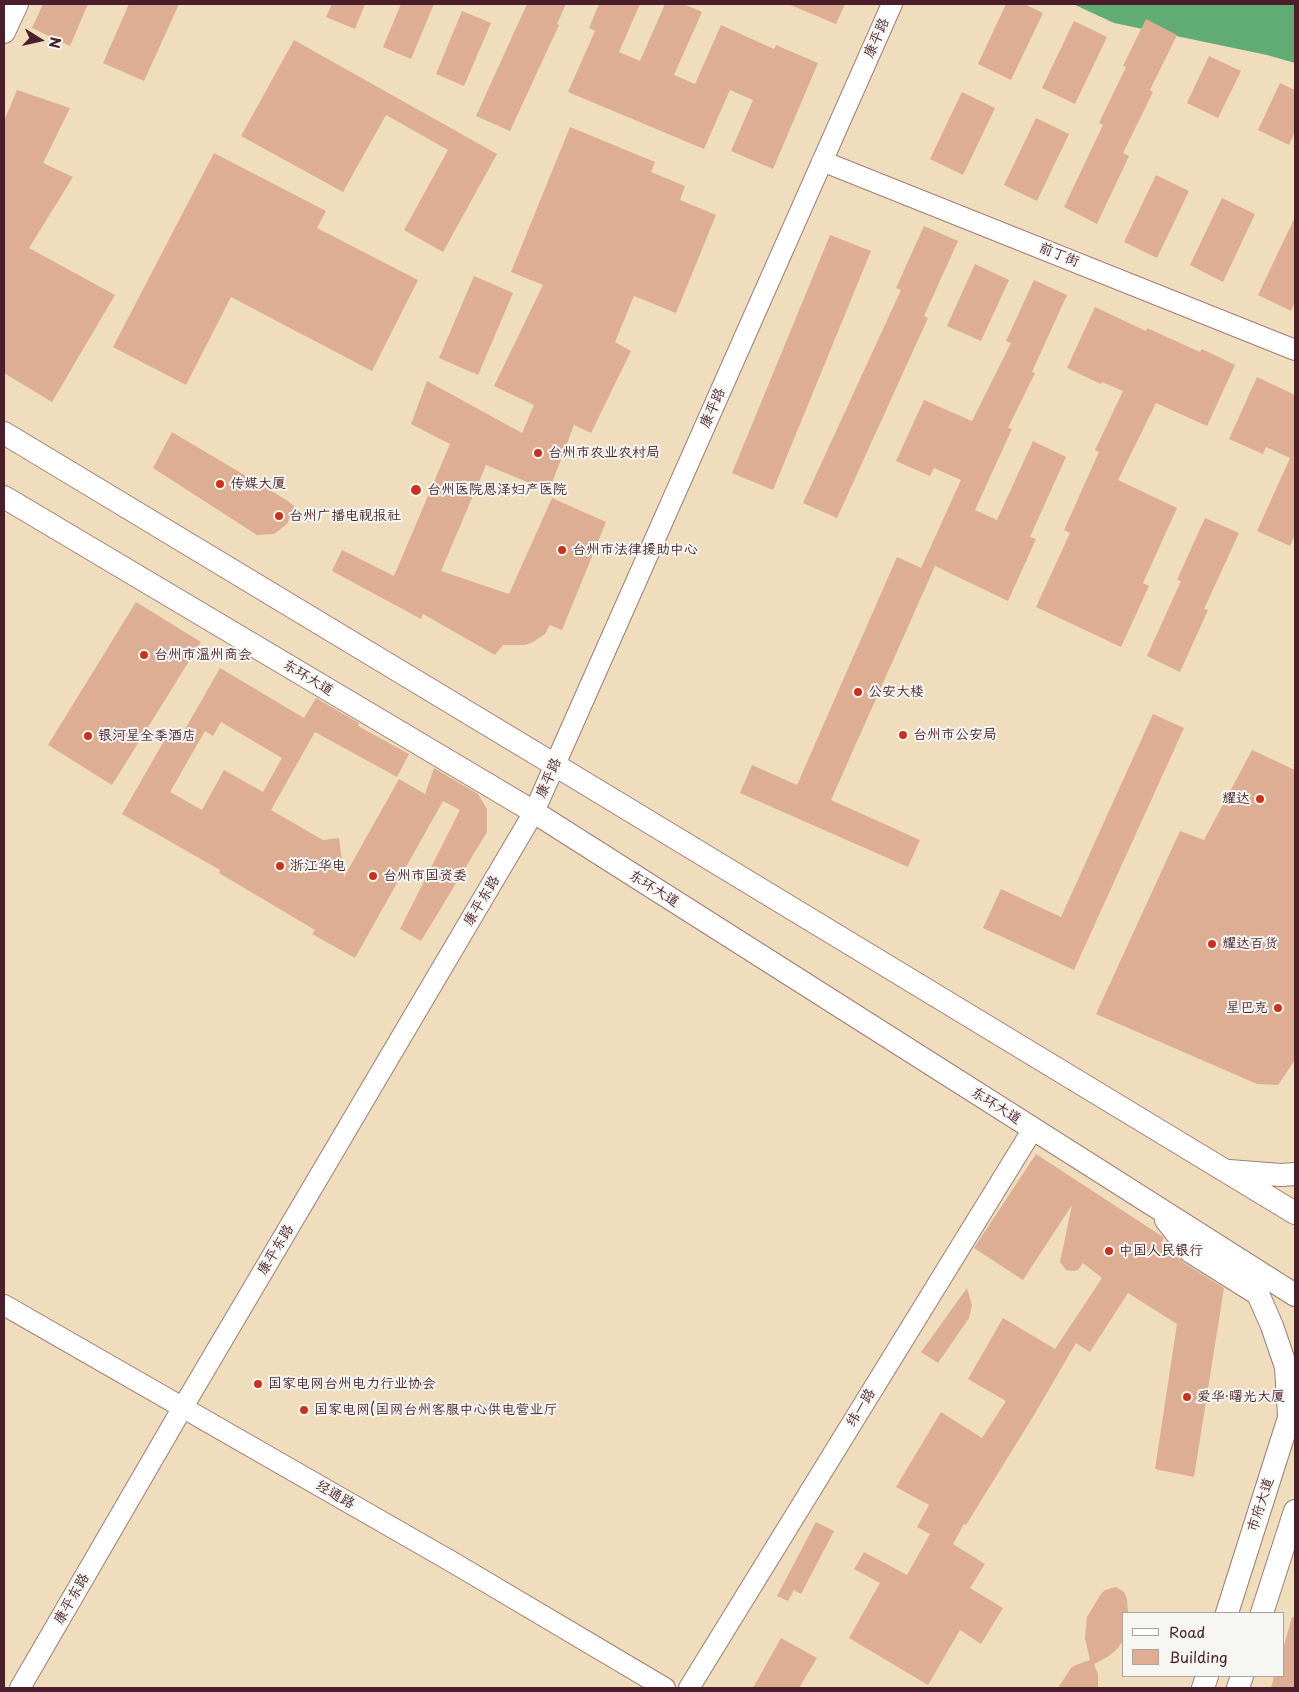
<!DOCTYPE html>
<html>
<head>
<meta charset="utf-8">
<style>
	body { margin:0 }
	#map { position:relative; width:1299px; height:1692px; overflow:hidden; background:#f0ddbd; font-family:"Playpen Sans",sans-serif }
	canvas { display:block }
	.frame { position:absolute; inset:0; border:5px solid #4a1f2b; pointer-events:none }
	.legend { position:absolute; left:1122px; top:1612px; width:162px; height:65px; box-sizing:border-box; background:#f6f6f2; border:1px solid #b1a0a2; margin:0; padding:6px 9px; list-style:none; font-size:15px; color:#4a1f2b }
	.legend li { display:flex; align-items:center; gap:10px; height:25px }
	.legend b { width:25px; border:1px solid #b1a0a2 }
	.north { position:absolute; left:15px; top:15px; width:50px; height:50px; -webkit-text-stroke:4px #f6f6f2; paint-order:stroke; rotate:100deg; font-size:14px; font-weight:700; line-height:20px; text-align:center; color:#4a1f2b }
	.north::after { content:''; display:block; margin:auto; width:18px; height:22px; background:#4a1f2b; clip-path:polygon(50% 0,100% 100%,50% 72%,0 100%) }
</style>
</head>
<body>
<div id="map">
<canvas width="1299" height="1692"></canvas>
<div class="frame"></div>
<ul class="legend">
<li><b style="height:6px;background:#fff"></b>Road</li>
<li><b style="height:14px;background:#ddae94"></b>Building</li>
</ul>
<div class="north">N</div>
</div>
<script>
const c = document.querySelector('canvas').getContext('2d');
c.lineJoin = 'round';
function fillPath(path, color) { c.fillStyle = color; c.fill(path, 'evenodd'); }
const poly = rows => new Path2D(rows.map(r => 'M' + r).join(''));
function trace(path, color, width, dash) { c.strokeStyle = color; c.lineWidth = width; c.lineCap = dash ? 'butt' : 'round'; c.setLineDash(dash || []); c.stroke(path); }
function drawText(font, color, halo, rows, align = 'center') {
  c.font = font + ' "Playpen Sans","LXGW WenKai TC",sans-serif'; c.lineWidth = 4; c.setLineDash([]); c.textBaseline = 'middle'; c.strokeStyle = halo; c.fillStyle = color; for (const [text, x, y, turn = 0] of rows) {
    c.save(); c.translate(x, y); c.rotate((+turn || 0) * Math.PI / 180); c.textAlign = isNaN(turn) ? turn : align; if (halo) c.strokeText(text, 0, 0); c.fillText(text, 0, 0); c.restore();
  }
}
const forest = poly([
	[1073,4,1295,4,1295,63,1267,55,1114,23]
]);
const building = poly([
	[43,4,88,4,70,46,32,28],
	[129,4,179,4,144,81,103,63],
	[332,4,365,4,355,29,326,17],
	[401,4,434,4,411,59,383,47],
	[527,4,566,4,557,24,559,25,510,131,476,116],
	[599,4,640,4,619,52,640,61,665,4,684,4,702,12,674,75,695,84,721,25,774,49,776,45,818,63,773,169,731,151,753,100,730,90,704,149,568,92,595,31,589,28],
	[788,4,845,4,836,24],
	[1006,4,1024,4,1043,13,1011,80,978,64],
	[462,11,491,23,464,86,436,74],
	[1146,19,1177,35,1150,90,1153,92,1123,153,1129,156,1097,224,1064,207,1103,125,1099,123,1126,67,1123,66],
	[1074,21,1107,37,1075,104,1042,88],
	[294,40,497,154,443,252,404,230,448,150,386,115,343,192,241,136],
	[1209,56,1241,71,1218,118,1187,103],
	[1280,83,1295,90,1295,132,1289,145,1258,130],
	[17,90,70,108,43,163,73,177,29,248,115,295,52,402,4,373,4,121],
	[962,92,995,108,963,175,930,159],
	[1036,118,1069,134,1037,201,1004,185],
	[570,127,655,162,651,172,685,186,680,200,716,215,676,313,634,296,615,342,631,351,591,433,574,425,549,491,486,465,441,571,509,594,552,498,606,522,562,630,550,625,545,634,533,642,525,645,503,645,495,655,423,614,421,619,332,571,342,550,394,576,450,444,411,424,427,381,522,433,534,405,494,386,543,285,511,272],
	[214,153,326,211,317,228,418,280,372,371,231,297,186,385,113,347],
	[1156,175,1189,191,1157,258,1124,242],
	[1222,198,1255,214,1223,282,1190,265],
	[1295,217,1295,302,1291,311,1258,295],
	[924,226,958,241,924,316,928,318,837,518,803,503,901,290,896,288],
	[830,235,871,251,773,490,732,473],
	[975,264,1009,280,981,341,947,326],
	[474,276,513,293,478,375,439,358],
	[1034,280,1067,295,1032,372,1035,373,1008,428,1012,429,975,510,997,520,1033,441,1066,457,1030,537,1036,539,1008,601,935,566,831,800,920,840,908,867,740,793,752,765,797,785,897,557,921,568,961,480,934,468,930,476,896,461,924,400,972,421,1011,343,1006,341],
	[1095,307,1146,331,1147,328,1200,352,1202,349,1235,365,1207,426,1156,403,1118,480,1177,508,1143,583,1149,586,1121,647,1036,607,1070,533,1064,530,1099,452,1095,450,1123,391,1102,382,1101,384,1067,368],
	[1257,377,1295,395,1295,535,1290,546,1257,531,1290,458,1266,447,1263,454,1229,439],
	[172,432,288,501,294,506,287,524,274,534,257,535,153,468],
	[1205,518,1239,533,1204,609,1208,610,1180,672,1147,656,1181,581,1177,580],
	[136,602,201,642,112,785,48,745],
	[220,668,304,718,316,698,359,723,358,726,409,754,397,777,315,732,271,810,323,840,339,838,344,877,399,779,425,794,434,768,478,794,487,809,487,832,421,941,400,929,460,810,443,801,355,958,312,934,315,930,219,873,220,870,122,814,168,734,179,740],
	[221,722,282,758,263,792,224,770,202,810,170,792,205,731,213,736],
	[1153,714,1184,728,1074,970,983,928,1001,889,1061,917],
	[1252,750,1295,770,1295,1060,1278,1085,1257,1084,1096,1014,1180,831,1204,840],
	[1036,1154,1163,1237,1164,1238,1161,1243,1174,1252,1184,1263,1224,1288,1194,1477,1155,1469,1177,1324,1128,1293,1090,1352,1076,1343,1034,1415,966,1525,964,1524,953,1544,985,1564,970,1588,1003,1608,981,1644,960,1630,928,1685,849,1638,880,1583,854,1569,864,1552,907,1575,930,1534,917,1527,929,1505,896,1487,941,1412,982,1438,1006,1401,968,1379,1003,1318,1055,1349,1102,1278,1083,1263,1078,1270,1073,1271,1066,1270,1060,1262,1072,1205,1023,1280,974,1248],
	[967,1288,972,1305,969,1318,938,1363,921,1352],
	[816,1522,834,1531,801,1594,794,1590,788,1601,777,1596],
	[1116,1587,1124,1592,1127,1599,1128,1613,1123,1613,1123,1640,1118,1648,1109,1656,1094,1664,1098,1674,1098,1688,1058,1688,1071,1668,1076,1665,1090,1660,1085,1638,1087,1617,1101,1594,1105,1590],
	[1292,1617,1295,1618,1295,1688,1271,1688,1274,1676,1283,1676,1283,1649],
	[781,1638,817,1658,799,1688,753,1688]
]);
const secondary = poly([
	[822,161,1295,350],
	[4,1305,454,1563,665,1688],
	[20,1688,183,1407,534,812,892,4],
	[689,1688,1033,1129]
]);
const primary = poly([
	[4,32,17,4],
	[4,433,555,765,1295,1213],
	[4,497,534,812,1295,1295],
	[1229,1171,1281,1175,1295,1174],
	[1166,1220,1191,1252,1258,1294,1272,1326,1286,1367,1289,1416],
	[1227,1613,1294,1402],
	[1262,1613,1295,1511],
	[1203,1688,1207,1676],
	[1238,1688,1242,1676]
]);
const markers = [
	[538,453,5,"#c8321e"],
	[220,484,5,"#c8321e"],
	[416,490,6,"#c8321e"],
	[279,516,5,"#c8321e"],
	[562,550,5,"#c8321e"],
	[144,655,5,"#c8321e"],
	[858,692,5,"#c8321e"],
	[903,735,5,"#c8321e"],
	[88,736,5,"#c8321e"],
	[1260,799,5,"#c8321e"],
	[280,866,5,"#c8321e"],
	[373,876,5,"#c8321e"],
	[1212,944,5,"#c8321e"],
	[1278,1008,5,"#c8321e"],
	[1109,1251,5,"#c8321e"],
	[258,1384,5,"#c8321e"],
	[1187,1397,5,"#c8321e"],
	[304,1410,5,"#c8321e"]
];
const streetNames = [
	["康平路",877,38,-66],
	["前丁街",1059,255,22],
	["康平路",713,408,-66],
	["东环大道",308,678,31],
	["康平路",549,778,-66],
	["东环大道",654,889,32],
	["康平东路",482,901,-59],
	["东环大道",996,1106,32],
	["康平东路",276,1250,-59],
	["纬一路",861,1408,-58],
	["经通路",335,1495,30],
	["市府大道",1261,1505,-72],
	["康平东路",72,1599,-60]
];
const poiNames = [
	["台州市农业农村局",548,453],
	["传媒大厦",230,484],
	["台州医院恩泽妇产医院",427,490],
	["台州广播电视报社",289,516],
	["台州市法律援助中心",572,550],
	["台州市温州商会",154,655],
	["公安大楼",868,692],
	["台州市公安局",913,735],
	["银河星全季酒店",98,736],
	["耀达",1250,799,"right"],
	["浙江华电",290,866],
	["台州市国资委",383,876],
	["耀达百货",1222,944],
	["星巴克",1268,1008,"right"],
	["中国人民银行",1119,1251],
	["国家电网台州电力行业协会",268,1384],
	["爱华·曙光大厦",1197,1397],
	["国家电网(国网台州客服中心供电营业厅",314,1410]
];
fillPath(forest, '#61ac74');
fillPath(building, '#ddae94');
trace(secondary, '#9d7e74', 22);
trace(primary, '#9d7e74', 24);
trace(secondary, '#fff', 20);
trace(primary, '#fff', 22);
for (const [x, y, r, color] of markers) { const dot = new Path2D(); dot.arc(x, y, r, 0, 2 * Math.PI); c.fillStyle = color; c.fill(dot); trace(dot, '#f6f6f2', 2); }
drawText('14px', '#4a1f2b', '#f6f6f2', streetNames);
drawText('14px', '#4a1f2b', '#f6f6f2', poiNames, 'left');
</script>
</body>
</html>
